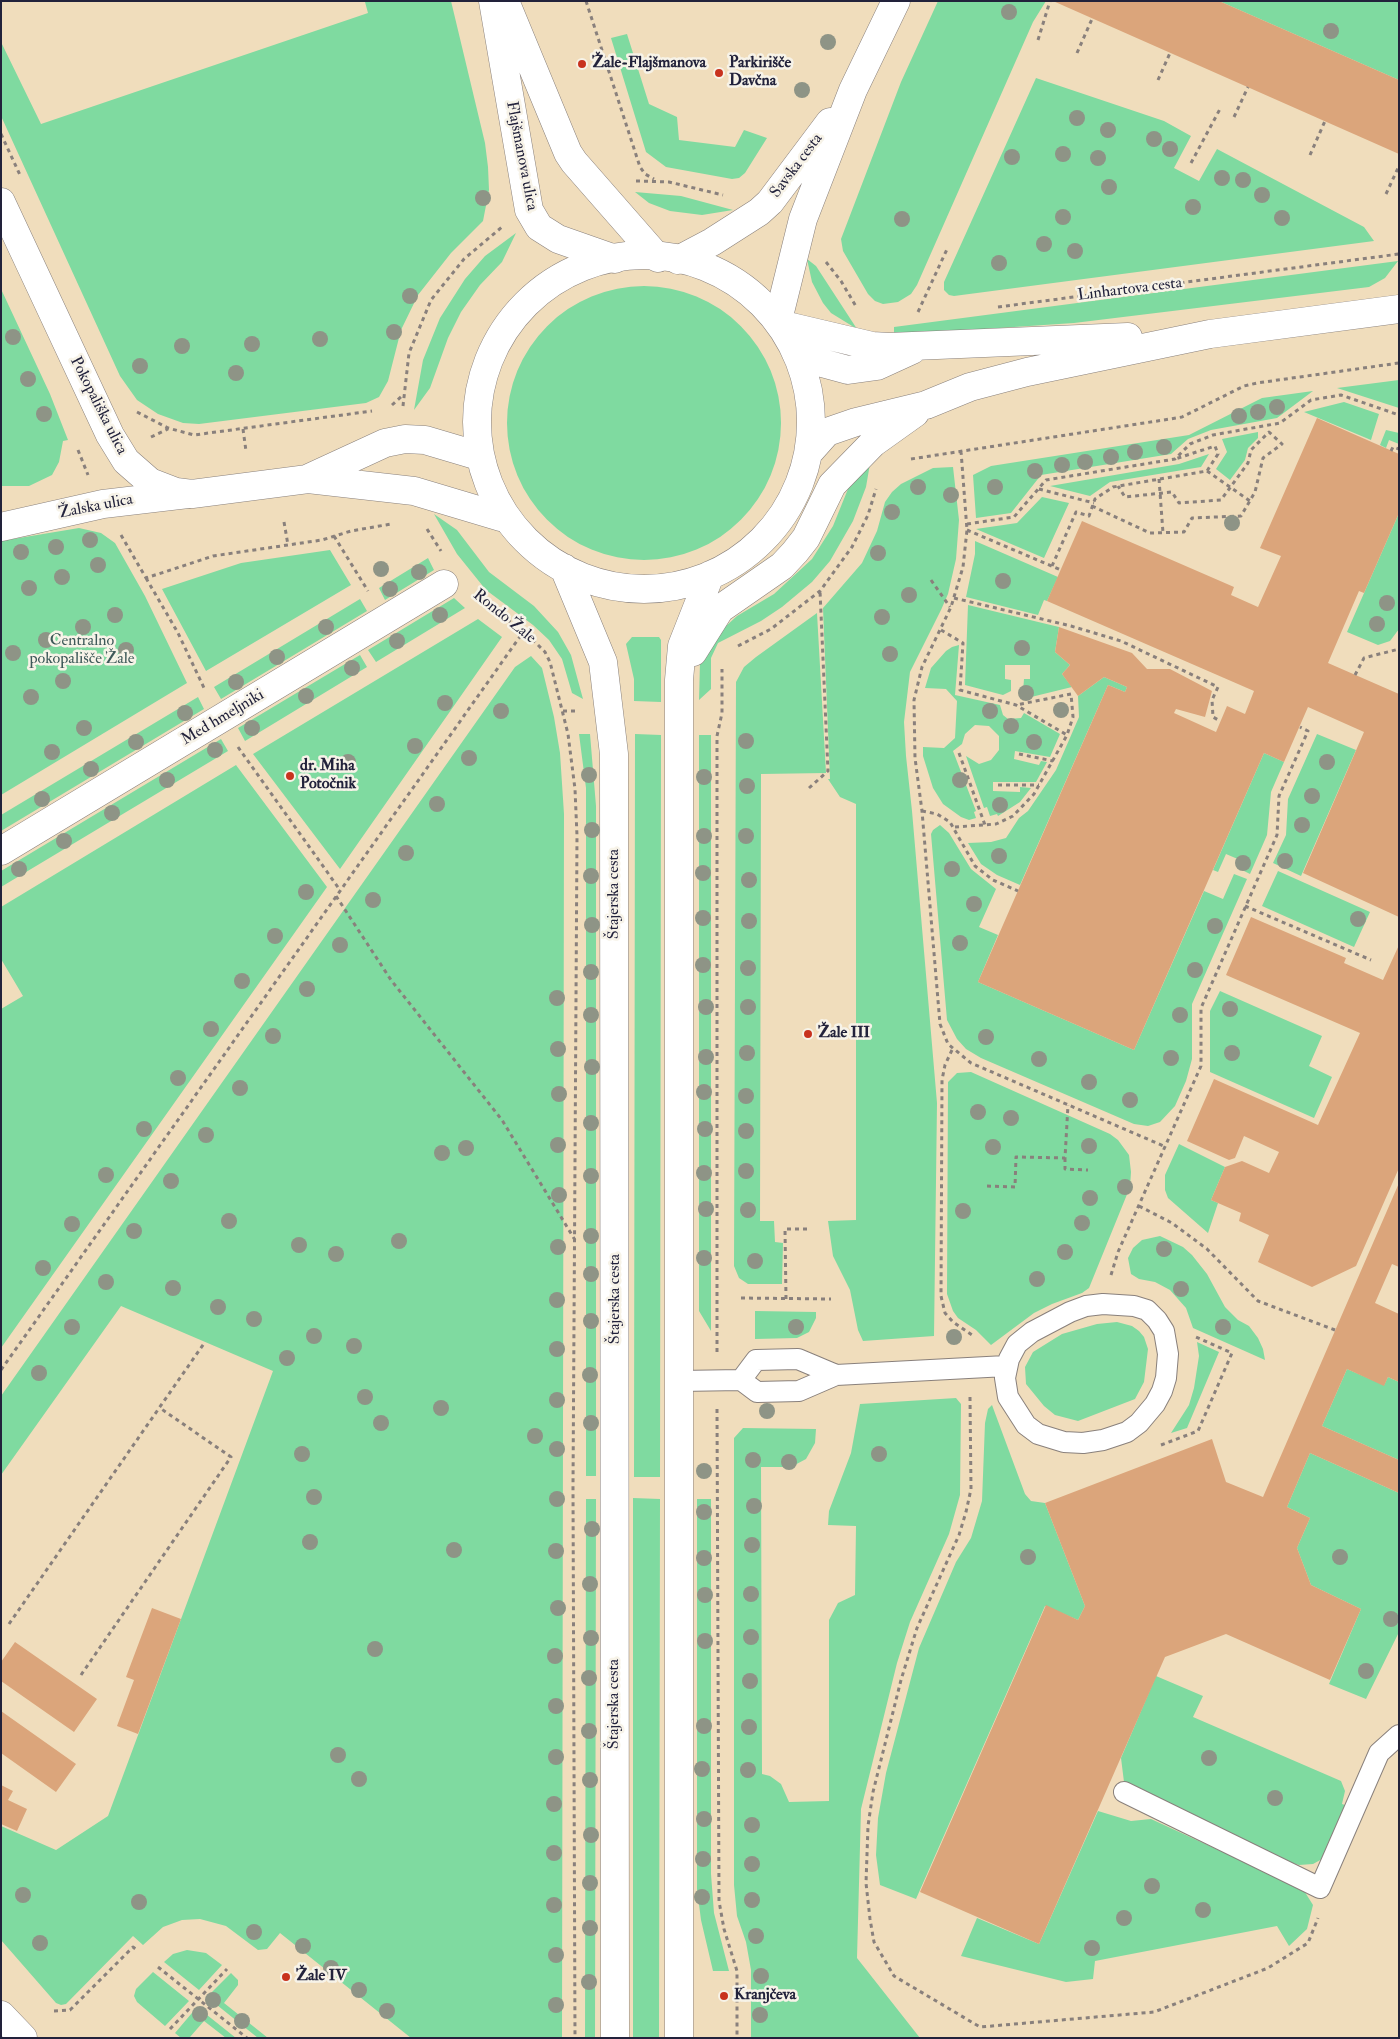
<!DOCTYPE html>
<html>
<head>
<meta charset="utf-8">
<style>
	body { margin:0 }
	#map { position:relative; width:1400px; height:2039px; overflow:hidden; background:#f0ddbc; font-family:"IM FELL Double Pica",serif }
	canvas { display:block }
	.frame { position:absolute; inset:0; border:2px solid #22223b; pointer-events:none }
</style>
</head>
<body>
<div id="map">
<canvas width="1400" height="2039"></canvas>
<div class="frame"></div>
</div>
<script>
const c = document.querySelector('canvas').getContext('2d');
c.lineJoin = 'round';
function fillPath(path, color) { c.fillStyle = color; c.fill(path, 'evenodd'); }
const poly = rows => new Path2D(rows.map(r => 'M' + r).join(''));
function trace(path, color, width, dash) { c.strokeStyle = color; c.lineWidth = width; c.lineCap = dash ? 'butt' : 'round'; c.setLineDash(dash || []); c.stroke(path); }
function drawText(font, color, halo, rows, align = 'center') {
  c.font = font + ' "IM FELL Double Pica",serif'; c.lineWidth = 5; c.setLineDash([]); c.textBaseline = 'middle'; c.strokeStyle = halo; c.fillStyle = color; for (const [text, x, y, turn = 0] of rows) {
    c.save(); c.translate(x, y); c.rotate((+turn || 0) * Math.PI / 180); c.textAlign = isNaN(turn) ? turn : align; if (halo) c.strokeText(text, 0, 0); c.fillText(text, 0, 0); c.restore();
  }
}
const green = poly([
	[367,1,451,1,485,143,488,167,489,190,483,221,451,253,418,295,401,330,388,381,379,397,366,403,199,424,183,423,158,414,137,400,120,376,1,116,1,42,41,124,368,13,365,2],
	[938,1,1046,1,1033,22,917,285,911,294,898,302,883,304,875,301,868,294,843,251,841,239,901,82],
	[1219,1,1399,1,1399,80],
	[627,34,649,104,677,117,679,140,735,147,744,130,767,138,745,173,739,178,732,179,666,167,646,152,611,38],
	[1036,78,1164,121,1191,136,1174,168,1199,181,1217,149,1364,227,1374,241,954,296,949,295,944,290,944,282],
	[635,192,681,196,733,210,702,215,670,211,649,203],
	[516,233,502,262,480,285,461,312,448,338,430,388,414,410,423,360,440,318,465,279,485,256],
	[807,259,816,266,857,329,831,313,823,303,812,282],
	[1398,261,1385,278,1369,287,1074,323,894,335,894,327],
	'507 423a137 137 0 1 1 274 0a137 137 0 1 1-274 0Z',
	[1,289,50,394,68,440,63,441,59,462,52,475,29,486,1,486],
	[1399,380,1399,408,1337,388],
	[1313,391,1277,418,1211,430,1188,439,1171,454,1041,475,1011,513,976,518,973,475,991,466,1189,435,1262,398],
	[1344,402,1379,414,1371,440,1304,412],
	[1386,430,1399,433,1399,444,1389,440,1386,448,1380,445],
	[1258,432,1258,438,1248,448,1245,460,1230,480,1216,469,1227,452,1222,439],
	[872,452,866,487,853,521,830,561,812,582,782,607,761,621,718,643,711,658,711,689,699,700,700,662,714,637,737,616,774,594,812,559,833,526,850,484],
	[1209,454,1201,467,1110,482,1090,496,1050,486,1179,464],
	[953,467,959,520,956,559,948,594,941,610,910,672,904,722,906,756,912,811,937,1103,934,1336,863,1341,858,1330,850,1290,833,1256,828,1221,856,1220,856,804,840,797,828,779,830,779,823,608,862,563,877,531,885,502,892,492,901,484,933,468],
	[1042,497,1069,503,1044,558,976,529,1017,523],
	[1399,513,1399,629,1390,641,1378,645,1347,632],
	[434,514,457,530,489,572,534,606,558,632,571,655,583,699,572,693,562,659,549,640,533,625,486,590,457,554],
	[79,528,101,533,115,543,145,596,187,683,1,795,1,541],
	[975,541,1058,577,1047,601,1044,600,1038,615,966,597,975,554],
	[330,550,351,585,206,671,162,589,241,563],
	[428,558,434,570,385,600,379,588],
	[454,598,465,608,376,662,368,650],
	[360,599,367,611,221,699,214,687],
	[968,605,1059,627,1055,652,1070,665,1062,674,1072,687,1027,698,1023,692,1024,679,1030,679,1030,665,1005,665,1005,679,1011,680,1011,691,1003,695,965,685],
	[817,613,826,773,761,774,760,1221,774,1221,775,1242,783,1243,782,1284,748,1284,739,1278,734,1266,736,682,744,667,756,657],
	[478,619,502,637,340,869,253,754],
	[632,637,659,637,661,640,661,702,634,701,634,679,626,644],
	[959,645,955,695,1000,705,1003,715,1008,719,1021,718,1024,713,1060,734,1050,757,1015,751,1014,759,1039,765,1041,761,1047,762,1036,782,993,782,993,791,1020,792,1020,787,1031,788,1020,802,998,816,997,814,990,816,987,807,984,808,966,756,979,764,991,760,999,750,999,736,989,726,975,725,965,734,962,744,953,751,976,811,974,812,976,818,969,820,961,817,943,804,933,788,923,756,923,747,944,748,955,738,957,701,946,689,925,688,931,668,946,651,952,647],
	[360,655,367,667,245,741,238,728],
	[531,656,542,668,554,717,560,753,564,814,562,2038,411,2038,280,1933,267,1949,258,1950,226,1926,200,1919,182,1920,163,1927,143,1945,133,1936,66,2004,61,2005,56,2003,1,1940,1,1826,56,1850,108,1816,273,1371,121,1306,1,1475,1,1396,515,667],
	[1104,677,1127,687,1125,692,1108,685,1020,885,997,875,981,864,968,843,991,842,1006,838,1019,818,1028,811,1056,770,1079,717,1078,696],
	[198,697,204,709,1,831,1,815],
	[579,734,590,734,596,806,596,1476,586,1476,586,788],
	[635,734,661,735,660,1477,634,1477],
	[1317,734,1356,750,1301,876,1273,863,1286,835,1288,799],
	[699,735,711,735,711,1331,699,1311],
	[221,739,228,751,1,887,1,871],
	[1264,753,1284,762,1271,792,1267,835,1250,874,1242,870,1240,860,1226,854,1218,872,1213,870],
	[236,765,327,887,1,1348,1,1009,23,996,1,959,1,907],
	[940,825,949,833,971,869,996,889,979,927,998,935,978,982,1134,1050,1204,891,1223,899,1234,874,1247,879,1192,1004,1192,1059,1186,1081,1175,1106,1160,1122,1148,1126,1134,1124,981,1058,966,1049,957,1039,947,1020,931,834,933,830],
	[1278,871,1370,912,1354,947,1262,906],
	[1220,991,1322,1036,1309,1066,1332,1077,1314,1118,1210,1072,1210,1011],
	[971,1072,1110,1134,1118,1140,1129,1155,1131,1172,1130,1187,1089,1288,1082,1293,1052,1304,1034,1313,991,1345,976,1330,958,1318,953,1311,947,1294,948,1082,957,1073],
	[1179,1144,1225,1167,1211,1200,1218,1203,1208,1233,1168,1198,1165,1190,1165,1175],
	[1160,1236,1183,1247,1192,1255,1207,1274,1225,1307,1238,1320,1249,1326,1258,1338,1263,1349,1265,1360,1193,1328,1186,1308,1170,1290,1155,1282,1139,1279,1131,1274,1128,1258,1133,1248,1142,1240],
	[755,1311,816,1312,816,1318,809,1332,797,1338,755,1339],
	[1117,1322,1132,1326,1139,1331,1144,1337,1148,1349,1144,1382,1135,1399,1078,1421,1055,1415,1044,1406,1026,1384,1025,1367,1033,1352,1062,1334,1097,1324],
	[1197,1342,1219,1352,1187,1428,1171,1433,1189,1405,1194,1388,1199,1356],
	[1347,1369,1384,1385,1388,1377,1399,1382,1399,1460,1322,1426],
	[956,1398,961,1404,960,1495,949,1534,910,1622,897,1663,861,1809,857,1958,920,2038,751,2038,751,1970,746,1942,737,1916,734,1885,734,1438,743,1428,816,1429,815,1443,806,1459,791,1467,761,1467,762,1774,770,1776,781,1784,789,1802,829,1801,829,1620,838,1603,855,1595,856,1526,828,1525,829,1511,851,1453,860,1404],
	[992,1405,1025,1494,1031,1501,1045,1503,1085,1606,1078,1620,1045,1606,916,1899,880,1885,876,1855,878,1818,886,1773,919,1648,956,1562,971,1538,982,1501,985,1423,988,1409],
	[1310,1453,1399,1493,1399,1632,1366,1699,1329,1684,1361,1609,1311,1585,1297,1548,1310,1518,1287,1507],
	[633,1498,660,1499,659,2038,633,2038],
	[586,1499,596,1499,595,2038,585,2038],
	[697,1499,711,1499,711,1874,714,1913,729,1971,713,1971,701,1920,697,1889],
	[1156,1676,1203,1696,1193,1717,1341,1781,1345,1791,1342,1804,1345,1805,1324,1858,1313,1864,1299,1865,1279,1859,1124,1782,1121,1758],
	[1098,1811,1131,1821,1151,1819,1303,1889,1313,1905,1307,1929,1289,1946,1277,1926,1095,1961,1093,1979,1066,1982,961,1956,977,1918,1039,1944],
	[187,1950,206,1953,222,1965,199,1990,164,1962,173,1954],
	[153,1972,189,2001,165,2026,137,2002,134,1996,136,1989],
	[231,1973,238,1980,238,1985,224,2003,268,2038,258,2038,207,1997],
	[197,2007,236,2038,226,2038,204,2021,190,2037,181,2038,175,2033]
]);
const building = poly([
	[1053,1,1219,1,1399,80,1399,154],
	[1317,418,1399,454,1399,513,1364,593,1359,591,1328,663,1399,694,1399,917,1303,873,1364,732,1308,707,1284,762,1264,753,1134,1050,978,982,1108,685,1125,692,1127,687,1104,677,1078,696,1062,674,1070,665,1055,652,1059,627,1132,653,1147,669,1170,669,1212,691,1205,717,1176,709,1174,713,1216,732,1227,706,1245,714,1254,691,1047,601,1082,521,1234,587,1231,595,1258,607,1281,556,1260,548],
	[1251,917,1346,958,1344,963,1383,980,1399,945,1399,1168,1356,1266,1312,1287,1258,1262,1269,1235,1239,1221,1241,1213,1211,1200,1225,1167,1242,1161,1269,1173,1279,1152,1244,1136,1235,1158,1229,1160,1187,1141,1214,1079,1318,1125,1360,1033,1226,975],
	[1399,1183,1399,1267,1392,1264,1375,1303,1399,1314,1399,1382,1388,1377,1384,1386,1347,1369,1322,1426,1399,1460,1399,1493,1310,1453,1287,1507,1310,1518,1297,1548,1311,1585,1361,1609,1330,1680,1226,1634,1165,1657,1039,1944,920,1892,1046,1605,1078,1620,1085,1606,1045,1503,1212,1439,1226,1482,1263,1497],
	[152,1608,181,1619,138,1734,117,1726,134,1680,126,1677],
	[15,1642,97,1699,74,1732,1,1681,1,1662],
	[1,1711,76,1764,56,1792,1,1753],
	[1,1785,13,1791,8,1800,27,1809,17,1831,1,1824]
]);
const path = poly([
	[586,1,640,167,645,174,654,179],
	[1038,40,1050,1],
	[1077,53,1092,19],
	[1158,80,1170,53],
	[1234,117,1248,87],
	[1,134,20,175],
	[1310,155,1325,121],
	[1191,163,1220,109],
	[636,181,669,182,723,195],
	[1386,194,1399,166],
	[826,262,841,281,857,308],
	[998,307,1399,254],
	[918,312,948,247],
	[392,405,402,396],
	[403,406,409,353,431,300,464,259,502,227],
	[137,412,168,428,194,435,372,411],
	[243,429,246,451],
	[151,437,168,429],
	[78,450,88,475],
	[961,451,967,530,963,567,951,607,922,667,914,700,915,758,922,811,940,1024,948,1044,971,1063,1166,1147],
	[1391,451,1393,447,1399,449],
	[911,459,1170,419,1182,417,1244,386,1257,383,1399,363],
	[1207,471,1250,501],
	[1159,479,1163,533],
	[1039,489,1094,503],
	[1092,506,1150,533,1184,532,1192,518,1241,516,1255,492,1263,458,1282,444,1269,432,1251,450,1248,463,1221,500,1179,503,1172,492,1125,497,1118,486],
	[284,522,288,545],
	[967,524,1014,517,1046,480,1175,459,1190,444,1213,435,1280,423,1311,400,1341,395,1399,415],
	[427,529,441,551],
	[967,530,1061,570],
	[121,535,146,578,213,556,322,540,351,531,391,524],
	[334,536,368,591],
	[1052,566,1076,512,1089,516,1095,499,1113,487,1207,471,1218,454,1215,446,1175,459],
	[146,578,178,633,205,690],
	[931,580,950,607],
	[476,595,491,609,524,631,545,652,550,662,568,734,575,789,577,836,573,1487,575,2038],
	[954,598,1071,626,1121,641,1218,687,1212,700,1213,717,1220,721],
	[941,630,963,643,960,690,1016,705,1067,735],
	[738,646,771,629,820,591,852,547,868,515,876,489],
	[1355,675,1364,658,1399,649],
	[563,711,575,711],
	[238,747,340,890],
	[959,753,985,825],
	[1019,754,1053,761],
	[998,785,1039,785],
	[809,788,828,771,820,591],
	[922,811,937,814,950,822,975,866,993,880,1018,891],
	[955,827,996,824,1013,816,1034,794,1067,735,1073,717,1071,694,1016,705],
	[336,896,391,980,502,1120,575,1240],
	[1245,906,1371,960],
	[952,1050,945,1065,942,1080,941,1296,945,1313,953,1322,975,1337],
	[1065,1158,1065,1169,1088,1170],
	[987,1186,1015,1187,1016,1157,1065,1158,1068,1105],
	[1139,1206,1172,1223,1207,1249,1258,1301,1335,1330],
	[1111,1275,1118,1252,1201,1066,1201,1008,1277,835,1279,796,1308,731,1300,727],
	[741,1298,831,1299],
	[786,1299,785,1229,808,1229],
	[717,1352,717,736,722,713,722,669],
	[1,1370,524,631],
	[970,1397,971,1489,966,1512,959,1535,917,1628,901,1680,873,1792,868,1826,866,1883,870,1919,874,1942,894,1976,980,2027,1154,2012,1268,1968,1308,1943,1318,1918],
	[717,1409,719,1901,724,1929,737,1971,737,2038],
	[1161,1445,1198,1431,1232,1353,1196,1337],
	[9,1624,205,1342],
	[81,1675,231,1457,160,1408],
	[158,1967,247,2038],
	[54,2011,70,2010,133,1947,138,1951],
	[170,2029,227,1969]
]);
const lane = poly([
	[1103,1304,1134,1306,1147,1310,1157,1320,1164,1331,1168,1354,1166,1378,1162,1391,1155,1404,1139,1423,1127,1432,1103,1440,1083,1443,1064,1442,1038,1434,1026,1425,1008,1397,1005,1378,1009,1359,1017,1344,1032,1332,1070,1312,1086,1306,1103,1304],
	[741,1380,756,1360,798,1359,836,1375],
	[679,1381,741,1380,757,1392,799,1391,836,1375,1006,1366],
	[1124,1792,1320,1888,1379,1753,1399,1735]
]);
const street = poly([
	[493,1,529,210,539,227,558,239,615,259],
	[505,1,568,153,574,162,658,258],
	[1,527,103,504,188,494],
	[1,851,444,584]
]);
const secondary = poly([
	[1,202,110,435,126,461,150,482,176,492,192,494,308,479,414,491,501,517],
	[678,260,712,242,759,212,770,202,830,122],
	[778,320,803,219,853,90,896,1],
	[309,478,385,443,405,439,425,440,479,456],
	[1,2015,23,2038]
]);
const primary = poly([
	'477 422a167 167 0 1 1 334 0a167 167 0 1 1-334 0Z',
	[783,325,872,346,889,347,1128,337],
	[800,357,848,370,877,366,912,350],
	[811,450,827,432,856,422,926,405,970,387,1027,372,1210,334,1399,309],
	[564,568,603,662,614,754,615,2038],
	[693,652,720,609,782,566,795,552,806,538,832,485,873,443,915,413],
	[679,2038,679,680,682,646,710,575]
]);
const trees = [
	[1009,12],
	[1331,31],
	[828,42],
	[802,90],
	[1077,118],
	[1108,130],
	[1154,139],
	[1170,149],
	[1063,154],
	[1012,157],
	[1098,158],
	[1222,178],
	[1243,180],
	[1109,187],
	[1262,195],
	[483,198],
	[1193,207],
	[1063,217],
	[1282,218],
	[902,219],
	[1044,244],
	[1075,251],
	[999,263],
	[410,296],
	[394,332],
	[13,337],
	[320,339],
	[252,344],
	[182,346],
	[140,366],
	[236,373],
	[28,379],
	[1277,407],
	[1258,412],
	[44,414],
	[1239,416],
	[1164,447],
	[1135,452],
	[1111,457],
	[1085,462],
	[1062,465],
	[1035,471],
	[918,487],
	[995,487],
	[951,495],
	[892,512],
	[1232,523],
	[90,540],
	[56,547],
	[21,552],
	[878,553],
	[98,565],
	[381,569],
	[419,572],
	[62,577],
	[1003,581],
	[29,588],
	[390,589],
	[909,595],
	[1387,603],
	[115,615],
	[440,615],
	[882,617],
	[1377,624],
	[83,627],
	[326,627],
	[46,640],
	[397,641],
	[1022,648],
	[126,650],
	[13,653],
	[890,654],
	[277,657],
	[352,668],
	[63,681],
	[236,682],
	[1026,693],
	[306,696],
	[31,697],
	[445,703],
	[1061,710],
	[501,711],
	[990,711],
	[185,713],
	[1011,726],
	[84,728],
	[252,728],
	[746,741],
	[136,742],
	[1034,742],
	[415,746],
	[215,750],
	[52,752],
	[469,758],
	[348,762],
	[1327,762],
	[91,769],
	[589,775],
	[704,777],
	[167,780],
	[960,780],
	[747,786],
	[1312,796],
	[42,799],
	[437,804],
	[1000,805],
	[112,813],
	[1302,825],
	[592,830],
	[704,836],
	[746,836],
	[64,841],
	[406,853],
	[999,856],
	[1285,861],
	[1243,863],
	[19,869],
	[952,869],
	[703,873],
	[591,876],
	[749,880],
	[306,892],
	[373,900],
	[974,904],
	[703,918],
	[1358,919],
	[749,921],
	[592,925],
	[1215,926],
	[275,936],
	[960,943],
	[340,945],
	[703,965],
	[748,968],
	[1195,970],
	[591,972],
	[242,981],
	[307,989],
	[557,998],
	[706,1007],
	[748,1007],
	[1230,1009],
	[591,1015],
	[1180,1015],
	[211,1029],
	[273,1036],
	[986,1037],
	[558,1049],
	[747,1053],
	[1232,1053],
	[706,1057],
	[1171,1058],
	[1039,1059],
	[592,1067],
	[178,1078],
	[1089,1082],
	[240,1088],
	[704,1092],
	[559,1094],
	[746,1096],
	[1130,1100],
	[978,1112],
	[1011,1118],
	[591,1123],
	[144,1129],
	[705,1129],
	[746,1131],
	[206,1135],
	[558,1145],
	[1089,1146],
	[993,1147],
	[466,1148],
	[442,1153],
	[746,1171],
	[704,1173],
	[106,1175],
	[591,1176],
	[171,1181],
	[1125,1187],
	[559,1195],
	[1090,1198],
	[706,1209],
	[748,1210],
	[963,1211],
	[229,1221],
	[1082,1223],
	[72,1224],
	[134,1231],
	[591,1236],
	[399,1241],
	[299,1245],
	[558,1247],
	[1164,1249],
	[1065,1252],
	[336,1254],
	[704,1258],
	[755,1261],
	[43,1268],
	[591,1274],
	[1037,1279],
	[106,1282],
	[173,1288],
	[1181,1289],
	[557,1300],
	[218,1307],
	[254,1319],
	[591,1321],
	[72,1327],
	[796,1327],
	[1223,1327],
	[314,1336],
	[954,1337],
	[354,1346],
	[557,1349],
	[287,1358],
	[39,1373],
	[590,1375],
	[365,1397],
	[557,1400],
	[441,1408],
	[767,1411],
	[381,1423],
	[591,1423],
	[535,1436],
	[557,1449],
	[302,1454],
	[879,1454],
	[753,1460],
	[789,1462],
	[704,1471],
	[314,1497],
	[557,1499],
	[754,1506],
	[704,1512],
	[592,1529],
	[310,1542],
	[752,1545],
	[454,1550],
	[556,1551],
	[1028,1557],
	[1340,1557],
	[704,1558],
	[590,1584],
	[751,1594],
	[705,1595],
	[558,1608],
	[1391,1619],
	[751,1637],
	[591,1638],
	[705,1641],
	[375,1649],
	[555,1656],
	[1366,1671],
	[589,1678],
	[750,1681],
	[556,1706],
	[704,1726],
	[749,1727],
	[589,1731],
	[338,1755],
	[556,1757],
	[1209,1758],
	[702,1769],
	[748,1770],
	[359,1779],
	[590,1780],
	[1275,1798],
	[554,1804],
	[704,1819],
	[752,1825],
	[591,1835],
	[554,1853],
	[703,1859],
	[752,1864],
	[590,1883],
	[1152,1886],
	[23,1895],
	[702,1897],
	[752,1900],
	[139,1902],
	[554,1905],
	[1203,1910],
	[1124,1918],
	[590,1928],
	[254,1932],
	[756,1936],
	[40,1943],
	[303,1946],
	[1092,1948],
	[556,1955],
	[331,1968],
	[761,1976],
	[589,1982],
	[359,1990],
	[213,2000],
	[556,2005],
	[387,2011],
	[200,2014],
	[760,2015],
	[242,2021]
];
const markers = [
	[582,64,5,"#c8321e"],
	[719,73,5,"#c8321e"],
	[290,776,5,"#c8321e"],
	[808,1034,5,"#c8321e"],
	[286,1977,5,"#c8321e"],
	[724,1996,5,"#c8321e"]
];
const poiNames = [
	["Žale-Flajšmanova",592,64],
	["Parkirišče",729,64],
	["Davčna",729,82],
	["dr. Miha",300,767],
	["Potočnik",300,785],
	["Žale III",818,1034],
	["Žale IV",296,1977],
	["Kranjčeva",734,1996]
];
const streetNames = [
	["Flajšmanova ulica",521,156,79],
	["Savska cesta",797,166,-53],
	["Linhartova cesta",1130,290,-7],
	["Pokopališka ulica",98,406,63],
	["Žalska ulica",96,507,-11],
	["Rondo Žale",504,617,39],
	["Med hmeljniki",223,718,-31],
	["Štajerska cesta",615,894,-90],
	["Štajerska cesta",616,1299,-90],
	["Štajerska cesta",615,1704,-90]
];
const parkNames = [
	["Centralno",82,642],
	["pokopališče Žale",82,660]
];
fillPath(green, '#7fdaa0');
fillPath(building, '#dba57b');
trace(lane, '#89807c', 22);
trace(street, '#89807c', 29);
trace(secondary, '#89807c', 29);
trace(primary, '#89807c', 29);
trace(path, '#89807c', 3, [4, 4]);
trace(lane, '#fff', 20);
trace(street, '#fff', 28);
trace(secondary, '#fff', 28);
trace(primary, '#fff', 28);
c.fillStyle = '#8e9486';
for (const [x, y] of trees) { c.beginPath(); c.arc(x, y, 8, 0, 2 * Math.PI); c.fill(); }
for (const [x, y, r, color] of markers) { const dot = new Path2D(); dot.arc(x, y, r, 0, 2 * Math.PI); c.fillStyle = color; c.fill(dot); trace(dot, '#f7f3e8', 2); }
drawText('bold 16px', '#22223b', '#f7f3e8', poiNames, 'left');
drawText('16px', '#22223b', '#f7f3e8', streetNames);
drawText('16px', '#3e5959', '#f7f3e8', parkNames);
</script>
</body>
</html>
